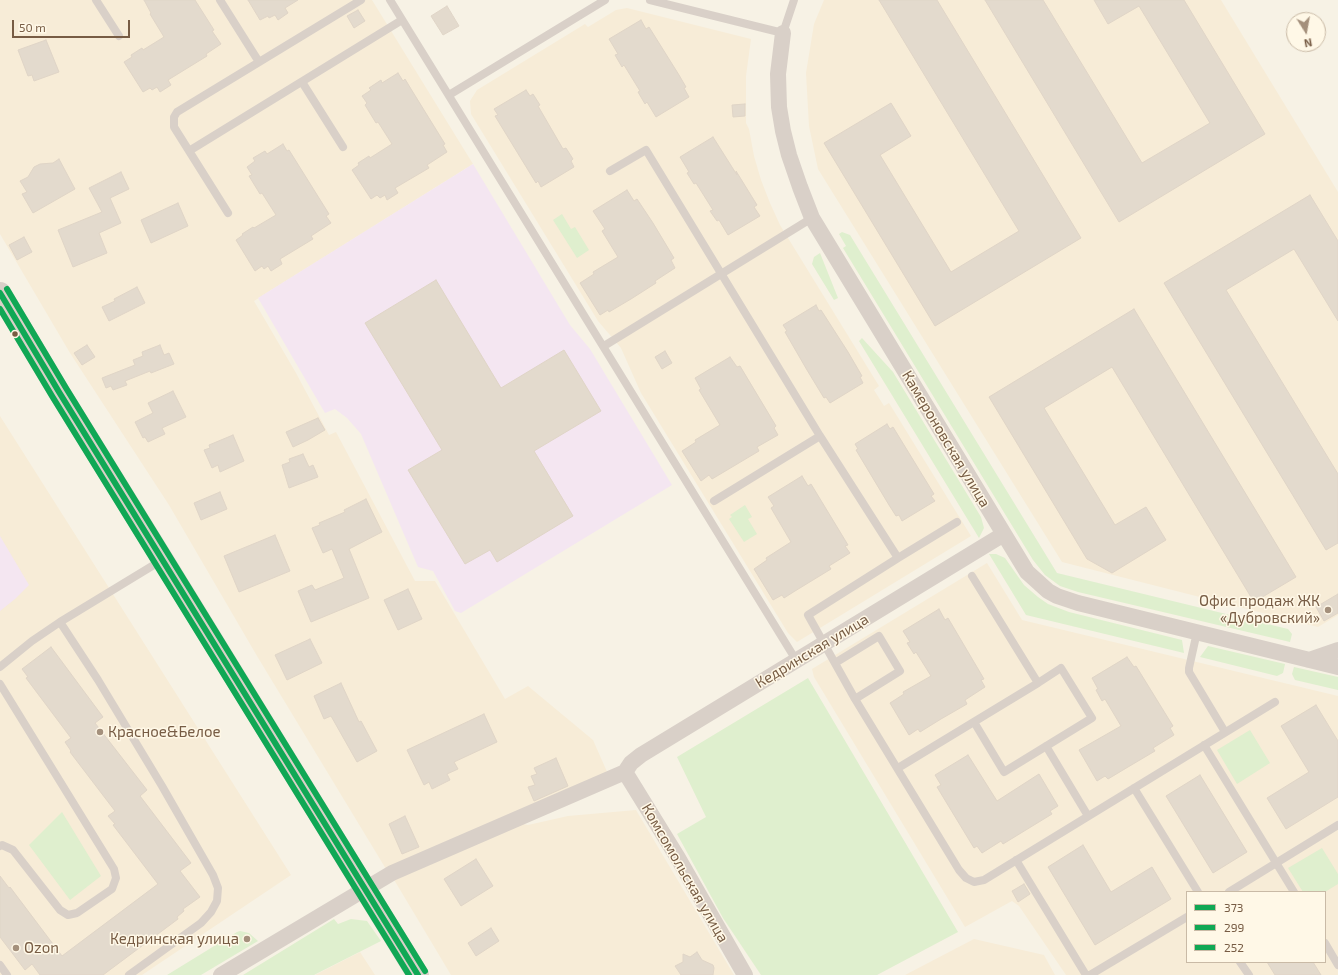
<!DOCTYPE html>
<html>
<head>
<meta charset="utf-8">
<style>
	body { margin:0 }
	#map { position:relative; width:1338px; height:975px; overflow:hidden; background:#f7f2e5; font-family:"Exo 2",sans-serif }
	canvas { display:block }
	.legend { position:absolute; left:1186px; top:891px; width:140px; height:72px; box-sizing:border-box; background:#fff8e7; border:1px solid #c9baa6; margin:0; padding:5px 7px; list-style:none; font-size:12px; color:#775c44 }
	.legend li { display:flex; align-items:center; gap:8px; height:20px }
	.legend b { width:20px; border:1px solid #c9baa6 }
	.north { position:absolute; left:1286px; top:12px; width:40px; height:40px; box-sizing:border-box; background:#fff8e7; border:1px solid #c9baa6; border-radius:50%; rotate:169deg; font-size:11px; font-weight:700; line-height:16px; text-align:center; color:#775c44 }
	.north::after { content:''; display:block; margin:auto; width:14px; height:18px; background:#a4907c; clip-path:polygon(50% 0,100% 100%,50% 72%,0 100%) }
	.scale { position:absolute; left:12px; top:20px; width:118px; height:18px; box-sizing:border-box; border:2px solid #775c44; border-top:0; padding-left:5px; font-size:12px; line-height:14px; white-space:nowrap; color:#775c44; -webkit-text-stroke:3px #fff8e7; paint-order:stroke }
</style>
</head>
<body>
<div id="map">
<canvas width="1338" height="975"></canvas>
<ul class="legend">
<li><b style="height:5px;background:#10a855"></b>373</li>
<li><b style="height:5px;background:#10a855"></b>299</li>
<li><b style="height:5px;background:#10a855"></b>252</li>
</ul>
<div class="north">N</div>
<div class="scale">50 m</div>
</div>
<script>
const c = document.querySelector('canvas').getContext('2d');
c.lineJoin = 'round';
function fillPath(path, color) { c.fillStyle = color; c.fill(path, 'evenodd'); }
const poly = rows => new Path2D(rows.map(r => 'M' + r).join(''));
function trace(path, color, width, dash) { c.strokeStyle = color; c.lineWidth = width; c.lineCap = dash ? 'butt' : 'round'; c.setLineDash(dash || []); c.stroke(path); }
function drawText(font, color, halo, rows, align = 'center') {
  c.font = font + ' "Exo 2",sans-serif'; c.lineWidth = 3; c.setLineDash([]); c.textBaseline = 'middle'; c.strokeStyle = halo; c.fillStyle = color; for (const [text, x, y, turn = 0] of rows) {
    c.save(); c.translate(x, y); c.rotate((+turn || 0) * Math.PI / 180); c.textAlign = isNaN(turn) ? turn : align; if (halo) c.strokeText(text, 0, 0); c.fillText(text, 0, 0); c.restore();
  }
}
const residential = poly([
	[0,0,372,0,473,164,254,301,296,373,329,435,336,432,415,581,435,581,505,699,528,686,593,740,608,774,386,869,257,656,169,505,70,353,0,234],
	[824,0,1221,0,1338,192,1338,615,1318,627,1062,562,818,169,809,126,806,73,814,24],
	[627,8,751,39,746,76,746,123,749,129,754,156,761,180,770,203,780,225,879,386,874,390,884,406,889,403,971,536,797,642,788,633,641,393,621,348,598,321,471,114,470,101,477,90,585,24,588,27,616,10],
	[0,416,291,875,142,975,0,975],
	[987,563,1022,620,1338,696,1338,975,1066,975,1019,906,1012,901,965,927,814,677,812,669],
	[1187,892,1325,892,1325,962,1187,962],
	[636,810,734,975,451,975,393,878,523,824,528,825,568,816],
	[974,939,1044,955,1055,975,905,975],
	[360,952,375,975,315,975]
]);
const education = poly([
	[473,164,570,325,590,349,672,485,461,613,455,611,433,571,418,567,361,434,347,418,335,409,325,413,258,298],
	[0,536,29,585,15,599,0,611]
]);
const green = poly([
	[562,214,571,229,575,227,589,250,577,258,553,220],
	[842,232,850,235,1057,573,1288,629,1292,634,1290,642,1078,592,1060,586,1045,575,1033,560,843,248,846,246,839,234],
	[820,253,838,298,834,300,812,264,814,257],
	[862,338,893,372,981,517,984,528,979,538,859,341],
	[745,505,752,517,748,519,757,534,744,542,729,519,732,517,730,515],
	[989,554,996,554,1005,558,1024,585,1038,597,1048,604,1069,612,1182,640,1184,653,1026,615],
	[1208,646,1285,664,1283,673,1277,676,1200,657],
	[1294,667,1338,677,1338,690,1295,680,1292,674],
	[808,678,958,932,877,975,761,975,723,918,677,834,706,817,677,757],
	[1250,730,1270,763,1237,784,1217,750],
	[62,812,101,876,70,900,29,845],
	[1322,848,1338,874,1338,884,1325,892,1303,892,1288,868],
	[334,919,338,924,351,919,367,921,381,941,314,975,243,975],
	[240,931,249,933,258,941,201,975,167,975,237,932]
]);
const building = poly([
	[144,0,195,0,214,30,212,31,221,44,206,54,207,56,168,80,171,85,160,92,157,87,152,90,150,88,143,92,124,62,132,57,131,55,142,48,143,50,164,37,150,14,151,13,144,0],
	[248,0,298,0,285,8,288,13,278,20,275,15,269,18,268,16,260,20,248,0],
	[879,0,937,0,1081,238,935,326,824,143,891,103,911,136,880,155,951,272,1019,231,879,0],
	[985,0,1043,0,1142,163,1210,123,1139,6,1108,24,1094,0,1184,0,1265,134,1119,222,985,0],
	[447,6,459,26,443,35,431,16,447,6],
	[358,10,365,21,354,28,347,16,358,10],
	[641,20,646,29,649,27,679,75,686,87,684,88,689,97,656,117,647,102,645,104,638,92,640,91,624,65,622,67,615,55,618,54,609,39,641,20],
	[46,40,59,72,34,81,32,75,28,76,18,50,46,40],
	[398,73,403,81,405,79,411,89,445,144,443,145,447,152,427,165,429,168,395,188,398,193,387,200,385,195,380,198,377,195,371,199,352,170,359,165,358,163,369,156,370,158,392,144,378,122,376,123,365,105,367,103,362,96,371,90,369,88,381,80,382,83,398,73],
	[526,90,530,96,533,94,540,105,538,106,563,149,566,148,573,159,571,161,574,167,541,187,538,181,536,183,495,116,498,115,494,109,526,90],
	[745,104,745,116,733,117,732,105,745,104],
	[713,137,737,175,736,171,757,205,754,207,760,216,728,235,719,220,717,221,710,211,713,210,696,183,694,184,687,173,689,172,680,157,713,137],
	[283,144,287,151,289,150,329,214,326,216,331,223,311,236,313,239,280,259,282,264,271,271,268,266,264,269,262,266,255,271,236,240,243,235,242,234,253,227,254,228,276,215,262,193,260,194,249,176,252,175,247,167,255,161,253,158,265,151,267,154,283,144],
	[59,159,75,189,33,213,22,194,27,192,20,181,28,177,34,167,40,164,53,163,59,159],
	[121,172,129,189,110,198,121,223,99,233,107,253,73,267,58,230,102,212,89,188,121,172],
	[627,190,634,201,637,199,653,223,674,258,671,260,675,268,655,281,656,283,631,299,609,312,608,310,600,315,580,283,594,274,593,272,618,257,602,231,605,229,593,211,627,190],
	[1310,195,1338,241,1338,321,1294,249,1226,290,1338,474,1338,543,1326,550,1164,283,1310,195],
	[178,203,188,226,151,243,141,220,178,203],
	[24,237,32,252,17,260,9,245,24,237],
	[436,280,501,388,564,350,601,411,534,451,573,516,497,562,490,550,465,564,408,470,442,450,365,323,436,280],
	[137,287,145,303,109,321,102,307,115,301,114,299,137,287],
	[816,305,819,311,821,310,848,352,862,376,860,377,863,383,830,403,826,397,824,398,807,370,785,332,787,331,783,325,816,305],
	[1134,309,1296,577,1254,602,1112,367,1044,408,1115,525,1146,507,1166,540,1112,573,1087,559,989,397,1134,309],
	[87,345,95,357,82,365,74,353,87,345],
	[160,345,164,355,169,353,174,364,151,373,150,371,125,381,127,385,113,390,111,386,106,388,102,378,135,365,133,360,143,356,142,352,160,345],
	[665,351,672,363,662,369,655,357,665,351],
	[730,357,737,367,740,366,776,426,774,428,778,435,757,447,759,451,712,479,709,475,701,481,682,451,696,442,695,440,720,425,699,390,701,389,695,378,730,357],
	[173,391,186,417,162,428,165,434,148,442,145,437,143,438,135,422,153,413,148,403,173,391],
	[318,418,325,430,308,440,293,447,286,432,318,418],
	[887,424,890,429,893,427,934,494,931,496,935,501,902,521,899,515,896,516,889,505,856,450,858,449,855,444,887,424],
	[233,435,244,461,220,472,218,465,212,468,204,450,210,448,209,445,233,435],
	[303,454,309,467,313,465,318,477,289,488,282,465,290,462,289,459,303,454],
	[802,476,808,486,811,484,848,545,845,546,850,553,829,566,831,569,795,591,784,598,782,595,773,600,754,569,767,560,766,558,791,542,771,508,774,506,768,497,802,476],
	[220,492,227,509,201,520,194,503,220,492],
	[366,499,382,532,349,549,369,598,311,622,298,591,312,585,315,590,344,578,332,549,323,553,312,528,320,525,319,523,345,512,344,510,366,499],
	[275,535,290,571,239,592,224,556,275,535],
	[408,589,422,619,398,630,384,600,408,589],
	[1338,594,1338,613,1324,621,1316,607,1338,594],
	[939,609,945,620,948,618,984,679,981,680,985,687,965,700,967,704,941,719,920,732,918,729,909,735,890,703,904,694,903,692,931,676,916,652,914,654,907,643,910,642,903,631,939,609],
	[310,639,322,663,287,680,275,655,310,639],
	[51,647,103,717,95,723,147,790,140,796,191,863,180,871,200,897,183,909,184,911,177,917,178,919,103,975,40,975,32,964,25,970,0,937,0,876,9,888,10,887,62,956,158,884,113,825,115,824,108,816,115,811,70,752,71,751,65,742,71,738,26,678,28,677,22,669,51,647],
	[1127,657,1134,667,1136,666,1173,726,1170,728,1174,735,1153,748,1155,751,1128,767,1108,779,1105,776,1097,781,1079,750,1121,726,1105,699,1102,701,1096,690,1098,689,1092,678,1127,657],
	[341,683,359,722,361,721,377,751,357,762,331,716,324,719,314,696,341,683],
	[1316,705,1338,741,1338,797,1286,829,1267,798,1309,772,1281,726,1316,705],
	[484,714,497,742,454,762,458,769,447,774,450,780,432,789,429,782,424,785,407,750,484,714],
	[968,755,997,801,1039,774,1058,806,1050,811,1052,814,1003,844,1001,841,982,853,977,846,974,848,937,787,941,785,935,775,968,755],
	[556,758,568,786,534,801,528,787,535,785,531,776,537,774,534,768,556,758],
	[1200,775,1247,852,1213,873,1166,796,1200,775],
	[405,816,419,847,402,854,389,824,405,816],
	[1083,845,1111,892,1152,867,1171,899,1095,945,1048,867,1083,845],
	[476,859,493,886,461,906,444,879,476,859],
	[1024,884,1030,894,1018,902,1012,891,1024,884],
	[491,928,499,941,476,956,468,943,491,928],
	[697,952,702,960,713,965,714,968,713,975,681,975,675,966,683,962,683,954,690,957,697,952],
	[1267,962,1313,962,1321,975,1275,975,1267,962]
]);
const lane = poly([
	[96,0,119,36],
	[220,0,259,62],
	[390,0,796,660],
	[650,0,783,33,794,0],
	[302,82,343,147],
	[449,95,605,0],
	[189,151,402,20],
	[610,171,646,150,820,436,898,558,808,615,855,699,959,870,966,878,974,882,984,880,1275,702],
	[228,213,174,127,174,117,177,112,361,0],
	[604,346,812,218],
	[714,501,820,436],
	[898,558,957,522],
	[60,622,98,680,162,786,213,875,218,888,217,901,211,912,201,923,129,975],
	[1197,632,1189,668,1189,672,1225,732],
	[835,663,879,636,900,671,855,699],
	[0,667,32,641,60,622,162,560],
	[0,684,114,869,116,878,112,889,77,913,68,915,60,910,13,850,2,845,0,846],
	[974,722,1004,772,1092,718,1061,668,1038,683],
	[1204,745,1294,892],
	[1046,746,1088,816],
	[898,768,1038,683,972,576],
	[1134,788,1198,892],
	[1016,860,1086,975],
	[1229,892,1338,825],
	[1325,943,1338,965],
	[1240,962,1249,975],
	[0,965,7,975],
	[1090,975,1187,917]
]);
const street = poly([
	[783,33,778,74,779,107,783,131,789,155,800,187,812,218,1027,572,1048,591,1057,596,1078,603,1338,667],
	[1309,660,1338,650],
	[625,772,631,763,641,755,1004,534],
	[625,772,678,858,745,975],
	[221,975,392,873,625,772]
]);
const secondary = poly([
	[0,293,59,392,163,560,418,975]
]);
const bus1 = poly([
	[0,293,59,392,418,975]
]);
const bus2 = poly([
	[0,309,52,396,409,975]
]);
const bus3 = poly([
	[7,289,66,388,425,971]
]);
const markers = [
	[15,334,3.5,"#775c44"],
	[1328,610,4,"#a4907c"],
	[100,732,4,"#a4907c"],
	[247,939,4,"#a4907c"],
	[16,948,4,"#a4907c"]
];
const streetNames = [
	["Камероновская улица",946,439,59],
	["Кедринская улица",812,651,-31],
	["Комсомольская улица",685,873,60]
];
const poiNames = [
	["Офис продаж ЖК",1320,601],
	["«Дубровский»",1320,618],
	["Красное&Белое",108,732,"left"],
	["Кедринская улица",239,939],
	["Ozon",24,948,"left"]
];
fillPath(residential, '#f7ecd7');
fillPath(education, '#f4e6f1');
fillPath(green, '#dfefce');
fillPath(building, '#e3dacd');
trace(building, '#e0d5c7', 1);
trace(lane, '#d9d0c8', 8);
trace(street, '#d9d0c8', 16);
trace(secondary, '#d9d0c8', 22);
trace(bus1, '#10a855', 6);
trace(bus2, '#10a855', 6);
trace(bus3, '#10a855', 6);
for (const [x, y, r, color] of markers) { const dot = new Path2D(); dot.arc(x, y, r, 0, 2 * Math.PI); c.fillStyle = color; c.fill(dot); trace(dot, '#fff8e7', 1.5); }
drawText('15px', '#775c44', '#fff8e7', streetNames);
drawText('15px', '#775c44', '#fff8e7', poiNames, 'right');
</script>
</body>
</html>
